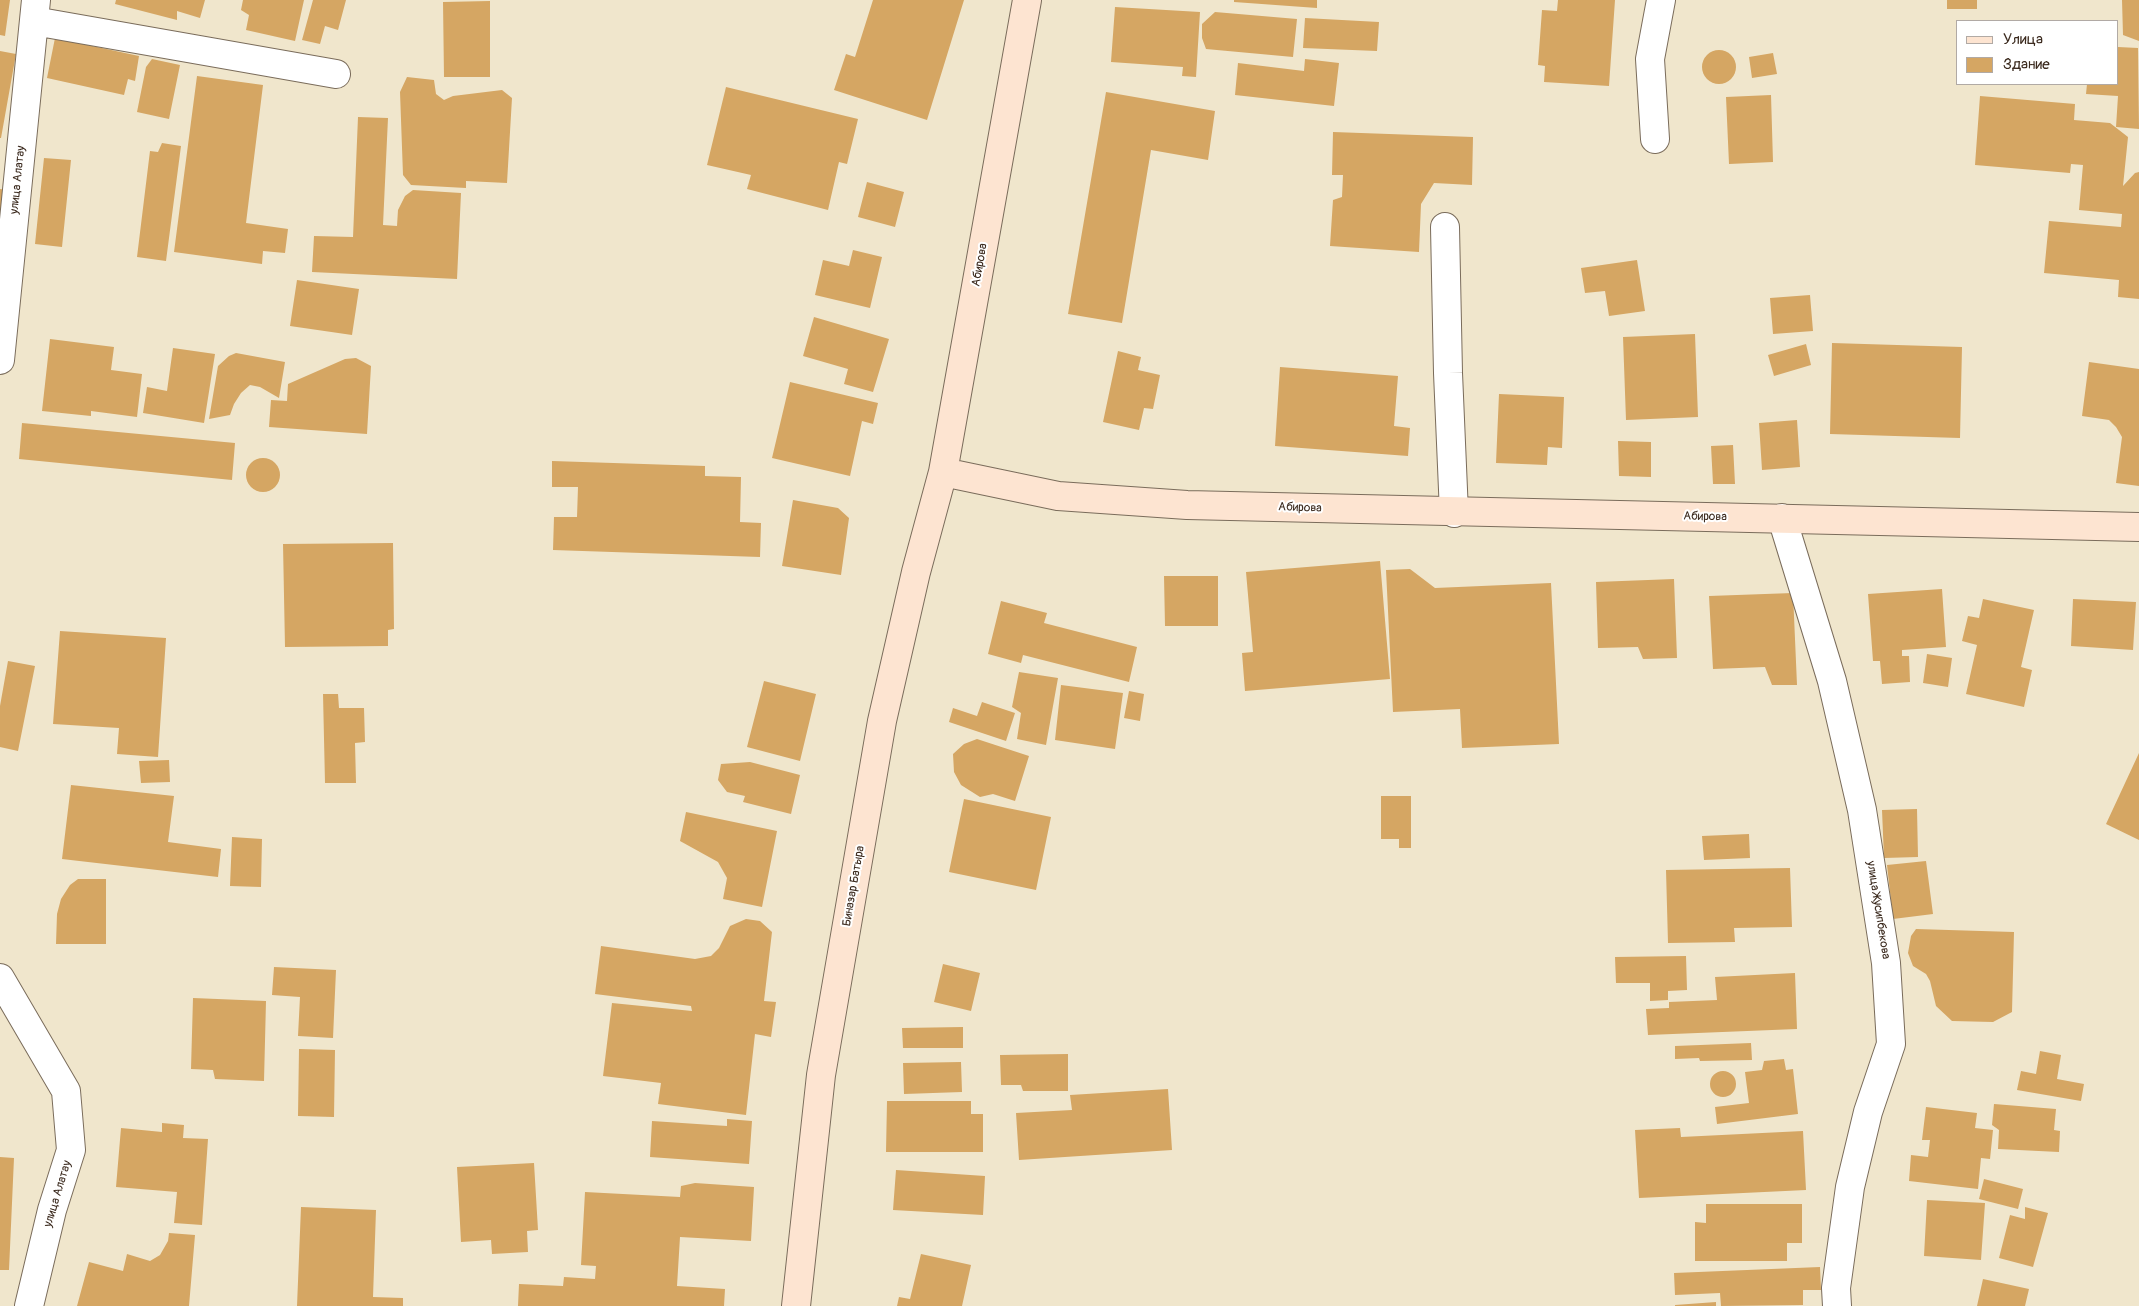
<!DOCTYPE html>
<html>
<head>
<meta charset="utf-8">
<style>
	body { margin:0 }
	#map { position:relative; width:2139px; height:1306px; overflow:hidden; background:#f0e6cc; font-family:Pangolin,sans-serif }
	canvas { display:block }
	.legend { position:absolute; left:1956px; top:20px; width:162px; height:65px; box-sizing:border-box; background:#fff; border:1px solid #b1aaa5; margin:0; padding:6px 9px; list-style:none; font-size:15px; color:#3b2a1e }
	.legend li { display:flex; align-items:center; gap:10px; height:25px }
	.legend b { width:25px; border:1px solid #b1aaa5 }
</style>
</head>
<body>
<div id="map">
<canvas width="2139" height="1306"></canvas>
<ul class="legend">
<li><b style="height:6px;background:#fde4d1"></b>Улица</li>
<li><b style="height:14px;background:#d5a663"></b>Здание</li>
</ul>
</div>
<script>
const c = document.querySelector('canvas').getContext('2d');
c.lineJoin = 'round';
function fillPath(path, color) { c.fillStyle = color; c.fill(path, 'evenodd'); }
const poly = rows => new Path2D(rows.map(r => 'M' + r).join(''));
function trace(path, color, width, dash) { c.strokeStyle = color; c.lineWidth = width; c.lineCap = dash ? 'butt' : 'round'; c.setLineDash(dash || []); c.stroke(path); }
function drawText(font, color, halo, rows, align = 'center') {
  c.font = font + ' Pangolin,sans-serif'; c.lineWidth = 4; c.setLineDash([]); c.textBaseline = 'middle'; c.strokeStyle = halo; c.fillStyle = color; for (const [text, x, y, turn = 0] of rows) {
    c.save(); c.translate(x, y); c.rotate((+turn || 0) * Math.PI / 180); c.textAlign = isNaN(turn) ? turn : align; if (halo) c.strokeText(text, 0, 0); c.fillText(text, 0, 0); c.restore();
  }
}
const building = poly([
	[0,0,10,0,5,36,0,35],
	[116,0,205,0,200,18,177,11,177,20,115,4],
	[243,0,304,0,295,41,246,30,249,15,241,10],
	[313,0,346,0,338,30,325,26,320,44,302,40],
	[873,0,964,0,927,120,834,90,846,54,855,57],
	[1234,0,1317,0,1317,8,1234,2],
	[1558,0,1615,0,1609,86,1544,82,1545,66,1538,65,1542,10,1557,11],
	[1947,0,1977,0,1977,9,1947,9],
	[2122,0,2139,0,2139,41,2123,35],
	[490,1,490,77,444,77,443,2],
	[1115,7,1200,12,1196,77,1182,76,1183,67,1111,62],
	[1215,12,1297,19,1293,57,1206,49,1202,38,1202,24],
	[1305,18,1379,22,1377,51,1303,48],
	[55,38,139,56,135,81,128,79,124,95,47,78],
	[2118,47,2138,48,2139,129,2116,127,2118,96,2086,94,2087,84,2118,84],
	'1702 67a17 17 0 1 1 34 0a17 17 0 1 1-34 0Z',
	[0,51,16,54,1,138,0,138],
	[1773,53,1777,74,1752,78,1749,57],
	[152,59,180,65,169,119,137,112,146,67],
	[1305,59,1339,63,1334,106,1235,95,1238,63,1304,71],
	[197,76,263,85,246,223,288,229,285,253,263,251,262,264,174,252],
	[407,77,434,80,436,94,444,100,453,96,502,90,512,98,507,183,466,181,466,188,411,185,403,175,400,92],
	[726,87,858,119,847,164,839,162,828,210,747,189,751,175,707,165],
	[1106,92,1215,111,1208,160,1151,150,1122,323,1068,314],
	[1771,95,1773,162,1729,164,1726,97],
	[1980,96,2075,104,2074,120,2110,123,2128,137,2123,186,2135,173,2139,172,2139,299,2118,297,2119,280,2044,273,2049,221,2121,227,2122,214,2079,210,2083,165,2071,164,2070,173,1975,165],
	[358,117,388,118,383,225,397,226,398,210,405,196,413,190,461,193,457,279,312,272,314,236,353,237],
	[1333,132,1473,137,1472,185,1434,183,1421,204,1419,252,1330,246,1333,200,1342,197,1343,175,1332,175],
	[162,143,181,146,166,261,137,257,150,151,158,152],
	[44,158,71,160,62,247,35,244],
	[867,182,904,192,895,227,858,217],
	[0,189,8,190,0,228],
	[853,250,882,257,870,308,815,295,823,260,849,266],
	[1637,260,1645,311,1609,316,1605,291,1585,293,1581,268],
	[297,280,359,289,352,335,290,326],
	[1810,295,1813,331,1773,334,1770,298],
	[814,317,889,339,873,392,844,384,848,369,803,356],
	[1695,334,1698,417,1626,420,1623,337],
	[50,339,114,347,111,370,142,374,137,417,91,411,91,416,42,411],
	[1832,343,1962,347,1960,438,1830,434],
	[1806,344,1811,365,1774,376,1768,355],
	[173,348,215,354,204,423,143,413,147,387,167,391],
	[1118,351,1141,357,1138,370,1160,375,1153,409,1144,408,1139,430,1103,422],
	[236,353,285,362,279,398,260,387,250,385,241,393,234,404,230,415,209,419,218,366,229,356],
	[356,358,371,366,367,434,269,427,271,400,287,401,288,384,345,359],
	[2089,362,2139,369,2139,486,2116,483,2122,437,2116,427,2109,420,2082,416],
	[1280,367,1398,376,1394,426,1410,428,1408,456,1275,446],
	[790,382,878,403,873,424,862,421,850,476,772,458],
	[1499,394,1564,397,1562,448,1548,447,1547,465,1496,463],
	[1797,420,1800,467,1762,470,1759,423],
	[22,423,235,443,232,480,19,459],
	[1618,441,1651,442,1651,477,1619,476],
	[1733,445,1735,484,1713,484,1711,446],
	'246 475a17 17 0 1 1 34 0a17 17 0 1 1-34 0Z',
	[552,461,705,466,705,476,741,477,740,522,761,523,760,557,553,550,554,517,577,517,578,487,552,487],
	[793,500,838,508,849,518,841,575,782,566],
	[393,543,394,629,388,630,388,646,285,647,283,544],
	[1380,561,1390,679,1245,691,1242,653,1253,652,1246,572],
	[1410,569,1435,588,1551,583,1559,744,1462,748,1460,709,1393,712,1386,570],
	[1164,576,1218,576,1218,626,1165,626],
	[1674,579,1677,658,1643,659,1638,647,1598,648,1596,582],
	[1942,589,1946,647,1902,650,1902,656,1909,656,1910,682,1882,684,1880,661,1873,661,1868,594],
	[1793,593,1797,685,1772,685,1765,667,1713,669,1709,596],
	[1983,599,2034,610,2021,667,2032,670,2024,707,1966,694,1977,645,1962,641,1968,616,1979,618],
	[2073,599,2136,602,2133,650,2071,646],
	[1001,601,1047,613,1044,623,1137,647,1129,682,1023,655,1021,663,988,654],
	[60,631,166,638,158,757,117,754,119,728,53,724],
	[1927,654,1952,658,1948,687,1923,683],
	[8,661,35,666,18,751,0,747,0,706],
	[1019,672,1058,678,1046,745,1017,739,1021,713,1012,707],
	[764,681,816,694,800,761,747,747],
	[1061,685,1123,693,1115,749,1055,740],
	[1129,691,1144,694,1140,721,1124,718],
	[323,694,338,694,339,708,364,708,365,742,355,743,356,783,325,783],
	[982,702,1015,713,1006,741,949,722,953,708,977,716],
	[977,739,1029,756,1015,801,993,794,980,797,961,785,954,772,953,754,964,744],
	[2139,753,2139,840,2106,824],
	[169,760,170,782,141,783,139,761],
	[750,762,800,775,791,814,743,802,745,796,727,792,718,780,721,764],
	[71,785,174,796,168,842,221,849,218,877,62,859],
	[1381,796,1411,796,1411,848,1399,848,1399,839,1381,839],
	[964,799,1051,817,1036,890,949,872],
	[1917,809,1918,857,1884,858,1882,810],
	[686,812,777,831,762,907,723,899,727,878,718,862,680,841],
	[1749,834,1750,858,1704,860,1702,836],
	[232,837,262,839,261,887,230,886],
	[1926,861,1933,914,1893,919,1887,865],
	[1790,868,1792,927,1734,928,1735,942,1668,943,1666,870],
	[78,879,106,879,106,944,56,944,57,914,61,899,70,885],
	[746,919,760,921,772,932,764,1001,776,1002,771,1037,755,1034,746,1115,658,1104,661,1083,603,1076,612,1003,692,1011,691,1006,595,994,601,946,695,959,711,956,719,948,730,926],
	[1916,929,2014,932,2012,1012,1993,1022,1952,1021,1936,1006,1930,981,1926,974,1913,966,1908,953,1911,936],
	[1686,956,1687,990,1668,991,1668,1000,1650,1001,1650,983,1616,983,1615,957],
	[943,964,980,973,971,1011,934,1002],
	[274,967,336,970,333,1038,298,1036,300,997,272,995],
	[1795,973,1797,1029,1648,1035,1646,1009,1669,1008,1669,1002,1717,1000,1715,977],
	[193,998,266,1001,264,1081,215,1079,213,1070,191,1069],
	[963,1027,963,1048,903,1048,902,1028],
	[1751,1043,1752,1060,1700,1061,1699,1058,1675,1059,1675,1046],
	[299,1049,335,1050,334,1117,298,1116],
	[2040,1051,2061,1055,2057,1079,2084,1084,2081,1101,2017,1090,2021,1071,2036,1074],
	[1068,1054,1068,1091,1023,1091,1021,1085,1001,1085,1000,1055],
	[1784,1059,1786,1070,1793,1069,1798,1114,1717,1124,1715,1107,1749,1103,1745,1072,1762,1070,1764,1061],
	[961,1062,962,1092,904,1094,903,1063],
	'1710 1084a13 13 0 1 1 26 0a13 13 0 1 1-26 0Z',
	[1168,1089,1172,1150,1019,1160,1016,1113,1072,1110,1070,1095],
	[887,1101,971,1101,971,1114,983,1114,983,1152,886,1152],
	[1994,1104,2056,1109,2054,1130,2060,1131,2059,1152,1998,1149,1999,1130,1992,1125],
	[1926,1107,1977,1113,1975,1128,1993,1130,1990,1159,1981,1158,1978,1189,1909,1181,1911,1155,1928,1157,1930,1140,1922,1140],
	[727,1119,752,1121,749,1164,650,1157,652,1121,727,1126],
	[162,1123,184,1125,183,1138,208,1139,202,1225,174,1223,177,1192,116,1187,121,1128,162,1132],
	[1680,1128,1681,1137,1803,1131,1806,1190,1639,1198,1635,1130],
	[0,1157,14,1158,9,1270,0,1270],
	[534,1163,538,1230,527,1231,528,1252,492,1254,491,1240,461,1242,457,1167],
	[896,1170,985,1176,983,1215,893,1210],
	[1984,1179,2023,1189,2018,1209,1979,1199],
	[695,1183,754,1187,751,1241,680,1237,677,1286,725,1289,724,1306,518,1306,519,1284,563,1286,564,1277,595,1279,596,1266,581,1265,585,1192,680,1197,681,1186],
	[1927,1200,1985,1203,1981,1260,1924,1256],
	[1706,1204,1802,1204,1802,1243,1787,1243,1787,1261,1695,1261,1695,1222,1706,1223],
	[301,1207,376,1210,373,1297,403,1298,403,1306,297,1306],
	[2025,1207,2048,1213,2033,1267,1999,1258,2010,1215,2025,1219],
	[169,1233,195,1235,189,1306,77,1306,89,1262,123,1271,127,1254,150,1261,160,1255,168,1241],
	[921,1254,971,1265,962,1306,897,1306,899,1297,910,1299],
	[1820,1267,1821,1290,1803,1290,1803,1305,1721,1306,1720,1293,1675,1295,1674,1273],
	[1983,1279,2029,1289,2025,1306,1977,1306],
	[1716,1302,1716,1306,1675,1306,1675,1305]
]);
const street = poly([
	[34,21,336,74],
	[1655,139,1650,59,1661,0],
	[1445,227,1448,373,1454,513],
	[0,360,36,0],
	[1782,518,1832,681,1862,810,1886,963,1891,1044,1868,1112,1850,1187,1836,1288,1837,1306],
	[0,978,66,1091,71,1150,52,1210,29,1306]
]);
const secondary = poly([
	[1027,0,943,472,1058,496,1187,505,2139,527],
	[796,1306,821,1075,882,721,916,572,943,472]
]);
const streetNames = [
	["улица Алатау",18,180,-84],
	["Абирова",980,265,-80],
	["Абирова",1300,508,2],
	["Абирова",1705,517,1],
	["Биназар Батыра",854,886,-80],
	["улица Жусипбекова",1878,910,81],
	["улица Алатау",58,1194,-73]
];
fillPath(building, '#d5a663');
trace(street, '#7a6c5b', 30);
trace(secondary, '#7a6c5b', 30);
trace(street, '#fff', 28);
trace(secondary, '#fde4d1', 28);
drawText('12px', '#3b2a1e', '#fff', streetNames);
</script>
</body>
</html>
